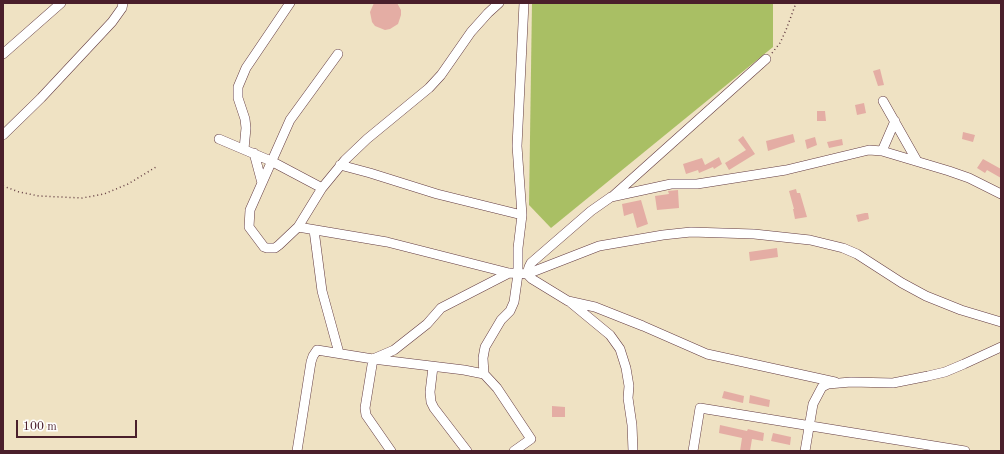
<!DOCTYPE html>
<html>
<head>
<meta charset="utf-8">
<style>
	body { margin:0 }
	#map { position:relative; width:1004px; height:454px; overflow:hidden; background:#efe2c3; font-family:"Old Standard TT",serif }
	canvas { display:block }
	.frame { position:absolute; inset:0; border:4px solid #4a1f2b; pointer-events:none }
	.scale { position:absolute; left:16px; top:420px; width:121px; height:18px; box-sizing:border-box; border:2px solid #4a1f2b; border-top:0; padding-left:5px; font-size:12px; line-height:14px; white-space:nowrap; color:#4a1f2b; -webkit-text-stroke:3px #fff; paint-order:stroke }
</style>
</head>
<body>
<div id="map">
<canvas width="1004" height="454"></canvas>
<div class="frame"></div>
<div class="scale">100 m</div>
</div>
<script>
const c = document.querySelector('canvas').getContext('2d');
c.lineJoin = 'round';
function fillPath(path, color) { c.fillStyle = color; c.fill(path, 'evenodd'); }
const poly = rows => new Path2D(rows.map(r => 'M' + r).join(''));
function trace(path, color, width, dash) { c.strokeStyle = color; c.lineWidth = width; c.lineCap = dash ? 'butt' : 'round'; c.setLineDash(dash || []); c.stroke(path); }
const green = poly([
	[532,3,773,3,773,47,551,228,529,205]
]);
const building = poly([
	[374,3,397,3,401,10,401,15,398,24,390,29,385,30,375,26,372,22,370,12],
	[880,69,884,85,878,86,873,71],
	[864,103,866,113,857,115,855,105],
	[817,111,825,111,826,121,817,121],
	[963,132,975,135,973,142,962,139],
	[793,134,795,142,768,151,766,141],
	[743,136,755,154,729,170,725,163,746,150,738,140],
	[815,137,817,145,807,149,805,140],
	[842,139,843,145,829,148,827,142],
	[719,157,722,164,714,169,713,167,699,173,698,170,686,174,683,164,702,158,705,165],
	[983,159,1001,169,1001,178,987,170,985,173,977,168],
	[796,189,797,193,800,193,807,217,795,219,793,209,794,209,789,191],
	[678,190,679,208,657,210,655,196,669,194,668,191],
	[641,200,648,224,637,228,633,213,624,216,622,204],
	[865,213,868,213,869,219,858,222,856,215],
	[777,248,778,257,750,261,749,252],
	[724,391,744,396,743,403,722,398],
	[750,395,770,400,769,407,749,403],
	[552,406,565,407,565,417,552,417],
	[720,425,747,431,748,429,764,433,763,441,752,439,750,451,740,451,742,438,719,433],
	[773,433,791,437,790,445,771,441]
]);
const path = poly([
	[772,53,780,43,786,30,796,3],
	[3,186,19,192,39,196,82,198,104,194,128,184,156,167]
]);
const street = poly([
	[499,3,488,13,471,32,441,75,429,88,367,139,345,160,322,188,298,227,387,242,509,273,527,274,599,246,663,235,691,232,754,234,810,240,843,248,857,254,902,283,926,296,961,310,1001,322],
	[3,54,61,3],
	[883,101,917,161],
	[3,135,41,98,112,22,122,8,123,3],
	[219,139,271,161,322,188],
	[244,149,246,128,245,119,238,98,238,87,246,68,290,3],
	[882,151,895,121],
	[254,153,262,183],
	[340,165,370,173,437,194,522,215],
	[613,196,766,59],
	[298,227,279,245,275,248,267,248,264,247,249,227,250,210,290,120,338,54],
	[314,230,322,291,339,353],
	[570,302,610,335,620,349,626,368,629,386,628,398,632,425,633,451],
	[433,367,430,392,431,402,434,408,467,451],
	[484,374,483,358,485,347,501,320,510,311,514,302,518,274,518,248,522,215,517,146,524,3],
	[835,382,707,354,643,326,595,307,568,301,532,279,527,274,529,267,531,263,591,211,611,197,671,184,697,184,786,170,869,150,882,151,949,171,969,178,1001,194],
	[297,451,311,362,313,356,317,350,373,359,464,370,484,374,497,388,531,439,514,451],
	[391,451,366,415,365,408,373,359,394,350,427,324,441,308,509,273],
	[693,451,700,408,965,451],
	[805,451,813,404,822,387,828,384,851,382,893,383,928,376,945,372,964,364,1001,347]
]);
fillPath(green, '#a9bf64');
fillPath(building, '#e4ada4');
trace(street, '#633c42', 10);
trace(path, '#633c42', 1.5, [1, 3]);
trace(street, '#fff', 9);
</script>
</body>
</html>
